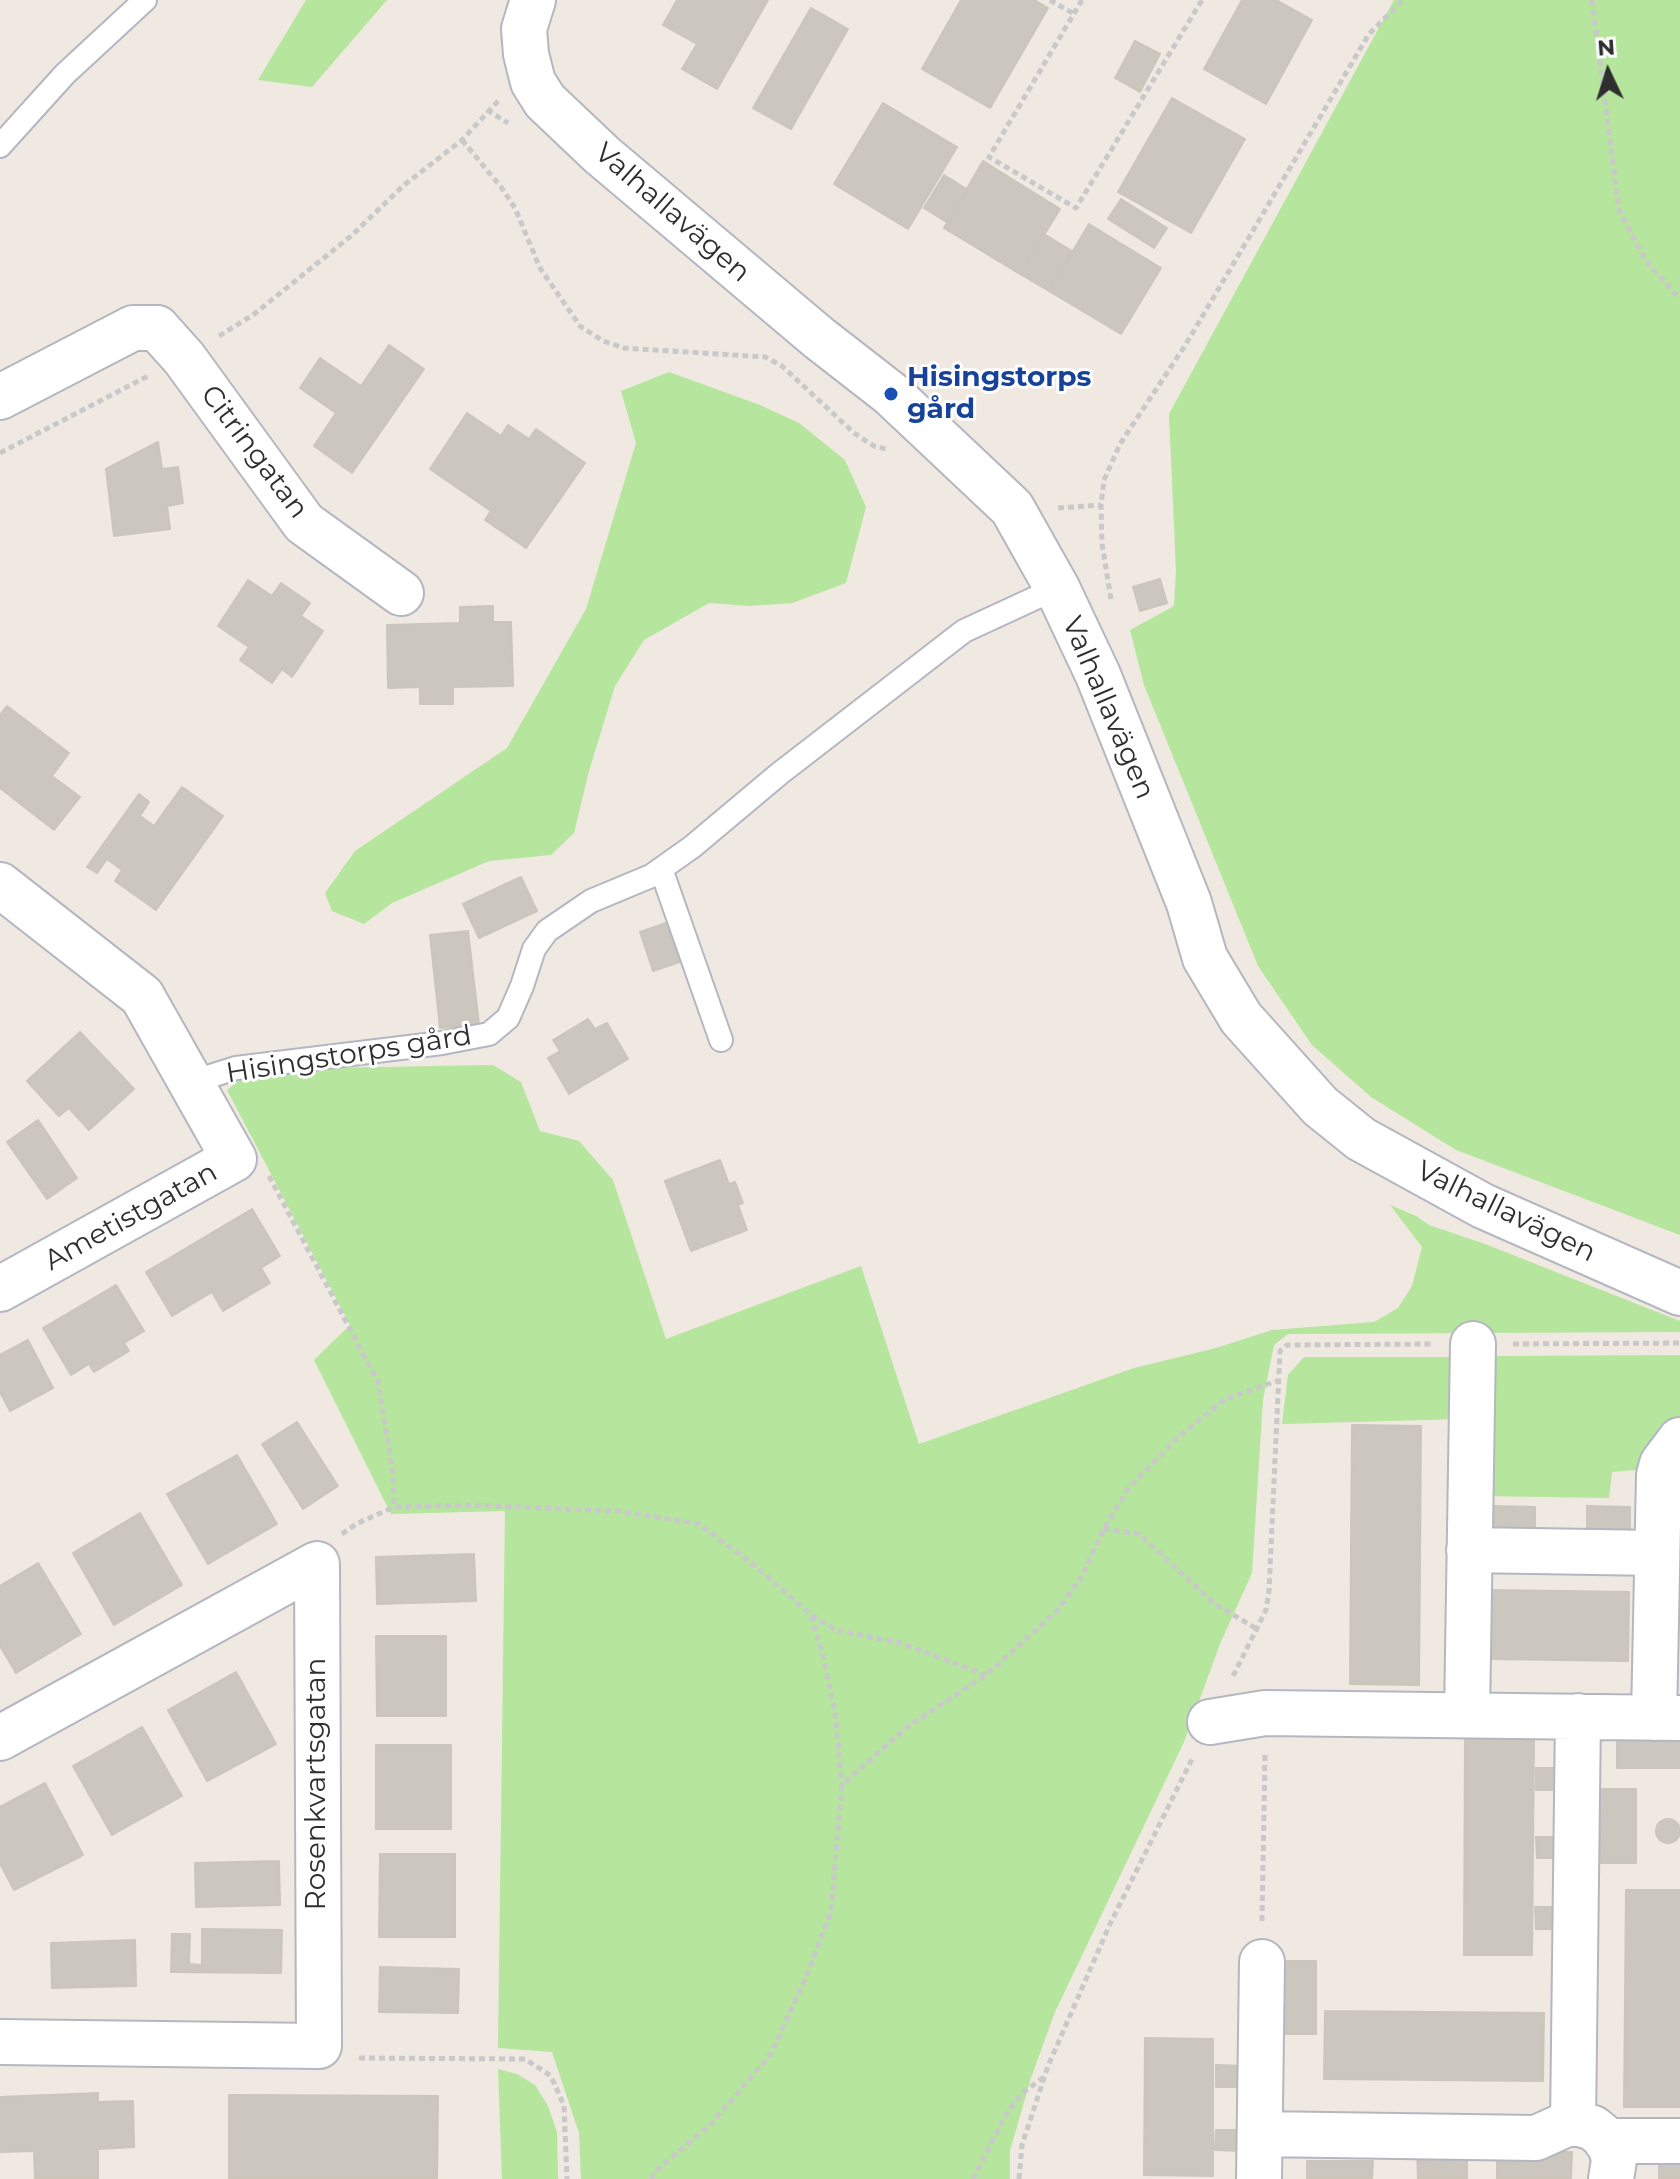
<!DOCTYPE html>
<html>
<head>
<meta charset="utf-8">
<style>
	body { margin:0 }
	#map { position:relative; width:1680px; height:2179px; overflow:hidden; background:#efe9e1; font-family:Montserrat,sans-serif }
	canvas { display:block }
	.north { position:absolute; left:1568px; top:32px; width:80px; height:80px; -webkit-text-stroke:6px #fff; paint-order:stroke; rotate:356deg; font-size:22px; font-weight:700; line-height:32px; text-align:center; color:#2e2e2e }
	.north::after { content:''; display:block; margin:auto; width:28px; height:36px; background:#2e2e2e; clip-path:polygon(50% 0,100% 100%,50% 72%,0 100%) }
</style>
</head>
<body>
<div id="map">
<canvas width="1680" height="2179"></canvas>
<div class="north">N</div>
</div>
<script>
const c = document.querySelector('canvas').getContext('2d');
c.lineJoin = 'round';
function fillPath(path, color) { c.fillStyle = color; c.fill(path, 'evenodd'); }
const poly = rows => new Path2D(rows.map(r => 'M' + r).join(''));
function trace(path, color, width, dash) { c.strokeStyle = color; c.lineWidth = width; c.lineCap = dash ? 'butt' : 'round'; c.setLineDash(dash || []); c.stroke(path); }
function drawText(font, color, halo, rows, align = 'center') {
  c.font = font + ' Montserrat,sans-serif'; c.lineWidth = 6; c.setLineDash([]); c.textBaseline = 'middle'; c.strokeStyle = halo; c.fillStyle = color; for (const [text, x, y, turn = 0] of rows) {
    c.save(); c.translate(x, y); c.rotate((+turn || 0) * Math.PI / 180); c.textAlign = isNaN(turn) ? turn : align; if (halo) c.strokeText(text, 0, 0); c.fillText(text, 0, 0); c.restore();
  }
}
const green = poly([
	[306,0,387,0,312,87,258,80],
	[1394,0,1680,0,1680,1235,1456,1150,1371,1097,1312,1045,1258,966,1144,685,1130,630,1174,606,1176,571,1169,414],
	[669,372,760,405,799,423,845,460,866,507,846,583,792,603,749,606,709,603,644,640,615,686,589,771,574,833,551,855,489,861,392,903,364,924,332,911,325,893,355,851,507,748,586,609,636,443,621,391],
	[493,1065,521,1082,540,1131,579,1141,613,1180,666,1339,861,1266,919,1444,1134,1368,1216,1348,1272,1330,1374,1322,1398,1308,1412,1286,1422,1247,1390,1205,1416,1216,1429,1225,1485,1244,1680,1321,1680,1332,1288,1334,1274,1345,1263,1400,1252,1573,1220,1644,1184,1742,1055,2012,1031,2078,1010,2151,1010,2179,581,2179,579,2133,552,2052,498,2048,505,1511,391,1514,314,1360,350,1325,227,1090,243,1077,269,1069],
	[1680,1355,1680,1429,1648,1469,1612,1472,1609,1498,1479,1496,1495,1356],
	[1304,1357,1465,1357,1461,1419,1282,1424,1288,1375],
	[498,2069,517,2074,535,2085,548,2106,557,2132,558,2179,502,2179]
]);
const building = poly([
	[677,0,768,0,717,89,682,69,697,44,663,25,677,0],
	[961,0,1034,0,1048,8,990,108,922,69,961,0],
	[1242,0,1276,0,1312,20,1266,104,1204,69,1242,0],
	[811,8,848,29,791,129,753,108,811,8],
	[1135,41,1160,54,1140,92,1115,78,1135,41],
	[1172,98,1245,139,1191,233,1118,192,1172,98],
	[883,103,957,147,908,229,834,184,883,103],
	[983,161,1060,209,1020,274,944,228,983,161],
	[944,175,968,190,948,223,924,208,944,175],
	[1121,199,1167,228,1154,248,1108,219,1121,199],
	[1089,224,1161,268,1121,334,1049,291,1089,224],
	[1044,234,1072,251,1049,291,1020,274,1044,234],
	[389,345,424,369,352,473,314,446,336,413,300,388,320,358,361,386,389,345],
	[467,413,501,436,508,425,529,439,536,429,585,463,526,548,485,520,491,511,430,469,467,413],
	[158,442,162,469,178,467,183,503,167,506,170,529,114,536,106,469,158,442],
	[1160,579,1167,603,1140,611,1133,587,1160,579],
	[248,580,272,596,281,583,310,603,301,616,323,631,292,677,282,669,272,683,240,660,249,647,218,626,248,580],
	[493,606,493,622,511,622,513,686,453,687,453,704,420,704,420,687,388,688,387,625,460,623,460,607,493,606],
	[7,706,69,753,52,776,80,797,54,830,0,788,0,715,7,706],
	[182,787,223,816,156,910,115,881,122,870,107,859,97,873,87,867,139,794,149,802,140,816,154,826,182,787],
	[521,877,537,911,479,938,463,904,521,877],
	[669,922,683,961,653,971,640,932,669,922],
	[468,931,479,1024,440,1028,430,935,468,931],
	[588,1019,595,1029,607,1023,628,1059,569,1094,548,1058,560,1051,553,1040,588,1019],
	[80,1032,134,1089,89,1130,69,1108,59,1116,27,1081,80,1032],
	[38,1120,77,1178,47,1199,7,1142,38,1120],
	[720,1160,729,1184,735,1182,743,1203,738,1205,747,1230,691,1251,665,1181,720,1160],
	[252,1209,280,1256,261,1268,270,1283,223,1311,212,1292,172,1316,146,1272,252,1209],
	[116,1285,144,1331,124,1343,129,1351,94,1372,89,1364,71,1375,43,1328,116,1285],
	[28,1340,53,1388,10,1411,0,1392,0,1355,28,1340],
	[297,1422,338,1486,303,1509,262,1444,297,1422],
	[1352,1425,1421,1426,1419,1685,1350,1684,1352,1425],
	[237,1455,277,1524,208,1564,167,1494,237,1455],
	[1493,1506,1535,1507,1535,1545,1493,1545,1493,1506],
	[1587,1506,1630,1507,1630,1546,1587,1546,1587,1506],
	[140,1513,182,1585,114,1625,73,1553,140,1513],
	[474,1554,476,1601,377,1604,376,1557,474,1554],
	[38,1563,81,1634,16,1673,0,1646,0,1586,38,1563],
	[1491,1590,1629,1592,1628,1661,1490,1659,1491,1590],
	[376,1636,446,1636,446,1716,377,1716,376,1636],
	[236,1672,276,1744,207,1781,168,1710,236,1672],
	[142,1727,182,1796,112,1835,73,1766,142,1727],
	[1617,1730,1680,1731,1680,1768,1617,1768,1617,1730],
	[1465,1739,1534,1739,1532,1955,1464,1955,1465,1739],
	[376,1745,451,1745,451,1829,376,1829,376,1745],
	[1536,1768,1564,1768,1564,1790,1536,1790,1536,1768],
	[45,1783,83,1855,14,1890,0,1863,0,1807,45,1783],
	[1599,1789,1636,1789,1636,1863,1600,1863,1599,1789],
	'1656 1831a12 12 0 1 1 24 0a12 12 0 1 1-24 0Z',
	[1536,1837,1561,1837,1562,1858,1537,1858,1536,1837],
	[380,1854,455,1854,455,1937,379,1937,380,1854],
	[279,1861,280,1905,196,1907,195,1863,279,1861],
	[1626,1890,1680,1890,1680,2107,1624,2107,1626,1890],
	[1535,1907,1561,1907,1562,1929,1536,1929,1535,1907],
	[202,1929,282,1930,281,1973,171,1972,172,1934,190,1934,189,1964,202,1965,202,1929],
	[135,1940,136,1986,52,1988,51,1943,135,1940],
	[1278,1961,1316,1961,1316,2034,1278,2034,1278,1961],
	[380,1967,459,1969,458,2013,379,2012,380,1967],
	[1325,2011,1544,2013,1543,2081,1324,2079,1325,2011],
	[1145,2038,1213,2039,1213,2176,1144,2175,1145,2038],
	[1216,2065,1245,2066,1245,2087,1216,2087,1216,2065],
	[98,2093,98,2102,133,2101,134,2147,98,2149,98,2179,35,2179,34,2151,0,2152,0,2097,98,2093],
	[229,2095,438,2096,437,2179,229,2179,229,2095],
	[1216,2130,1243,2130,1242,2151,1215,2150,1216,2130],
	[1417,2151,1467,2151,1467,2179,1418,2179,1417,2151],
	[1497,2151,1572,2152,1571,2179,1497,2179,1497,2151],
	[1307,2161,1373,2161,1372,2179,1307,2179,1307,2161],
	[1659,2164,1680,2164,1680,2179,1659,2179,1659,2164]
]);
const path = poly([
	[1050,0,1074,14],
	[1082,0,989,157,1076,208,1202,0],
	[1592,0,1619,210,1646,261,1680,299],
	[487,110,508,123],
	[462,140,501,187,515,208,540,268,580,326,603,341,624,348,765,357,782,366,854,433,874,446,886,449],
	[219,336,253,315,351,236,403,186,462,140,498,101],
	[0,453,148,376],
	[1058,508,1101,505],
	[1111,599,1102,544,1101,505,1104,480,1120,444,1186,344,1369,34,1403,0],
	[269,1176,378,1382,393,1473,394,1507],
	[1513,1344,1680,1343],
	[1104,1529,1139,1534,1215,1604,1257,1629],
	[342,1534,356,1524,394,1507,470,1505,618,1511,699,1524,754,1565,811,1615,823,1656,835,1712,842,1784],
	[812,1615,835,1630,901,1643,986,1675],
	[1233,1676,1266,1610,1269,1591,1280,1351,1287,1345,1431,1344],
	[1262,1921,1265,1755],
	[359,2058,525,2059,551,2076,564,2106,567,2179],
	[651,2179,656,2171,711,2124,771,2054,806,1977,831,1912,842,1785,907,1727,986,1675,1057,1611,1081,1578,1104,1529,1128,1489,1175,1440,1225,1399,1277,1381],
	[973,2179,1005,2116,1021,2094,1044,2077],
	[1019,2179,1022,2145,1048,2066,1110,1924,1193,1757]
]);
const service = poly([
	[0,146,65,74,145,0],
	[661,869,721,1040],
	[192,1082,236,1068,442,1043,489,1034,508,1018,522,986,534,949,547,931,591,901,651,876,692,847,779,774,964,631,1057,588]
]);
const minor = poly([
	[533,0,524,29,526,54,533,82,545,101,602,155,819,338,891,394,1012,508,1057,588,1098,675,1189,903,1205,958,1241,1018,1320,1106,1361,1139,1483,1206,1680,1293],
	[157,328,184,358,304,523,401,593],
	[0,885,142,996,234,1159,0,1289],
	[1469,1550,1657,1553],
	[1467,1715,1473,1344],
	[1654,1718,1659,1475,1662,1464,1680,1440],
	[1210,1722,1265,1713,1680,1718],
	[0,1738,317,1564,319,2046,0,2042],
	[1573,2124,1578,1716],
	[1260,2134,1536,2138,1567,2124,1580,2124,1593,2128,1604,2137,1611,2148,1614,2160,1611,2179],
	[1606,2141,1680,2141],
	[1259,2179,1262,1962]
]);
const tertiary = poly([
	[0,397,133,328,157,328]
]);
const markers = [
	[891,394,8,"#1a4fb4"]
];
const streetNames = [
	["Valhallavägen",672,213,41],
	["Citringatan",254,452,53],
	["Valhallavägen",1108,708,67],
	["Hisingstorps gård",349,1055,-9],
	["Valhallavägen",1506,1212,26],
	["Ametistgatan",131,1217,-29],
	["Rosenkvartsgatan",317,1784,-90]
];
const transitNames = [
	["Hisingstorps",907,378],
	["gård",907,410]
];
fillPath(green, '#b6e59e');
fillPath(building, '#cbc7bf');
trace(building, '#cbc5ba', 2);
trace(service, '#b4b7c1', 26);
trace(minor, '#b4b7c1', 48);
trace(tertiary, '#b4b7c1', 48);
trace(path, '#c9c9c9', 5, [6, 4]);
trace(service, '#fff', 22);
trace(minor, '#fff', 44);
trace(tertiary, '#fff', 44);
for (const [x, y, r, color] of markers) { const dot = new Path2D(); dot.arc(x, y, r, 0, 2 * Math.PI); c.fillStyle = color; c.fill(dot); trace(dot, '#fff', 3); }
drawText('28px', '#2e2e2e', '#fff', streetNames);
drawText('bold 28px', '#164399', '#fff', transitNames, 'left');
</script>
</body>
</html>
